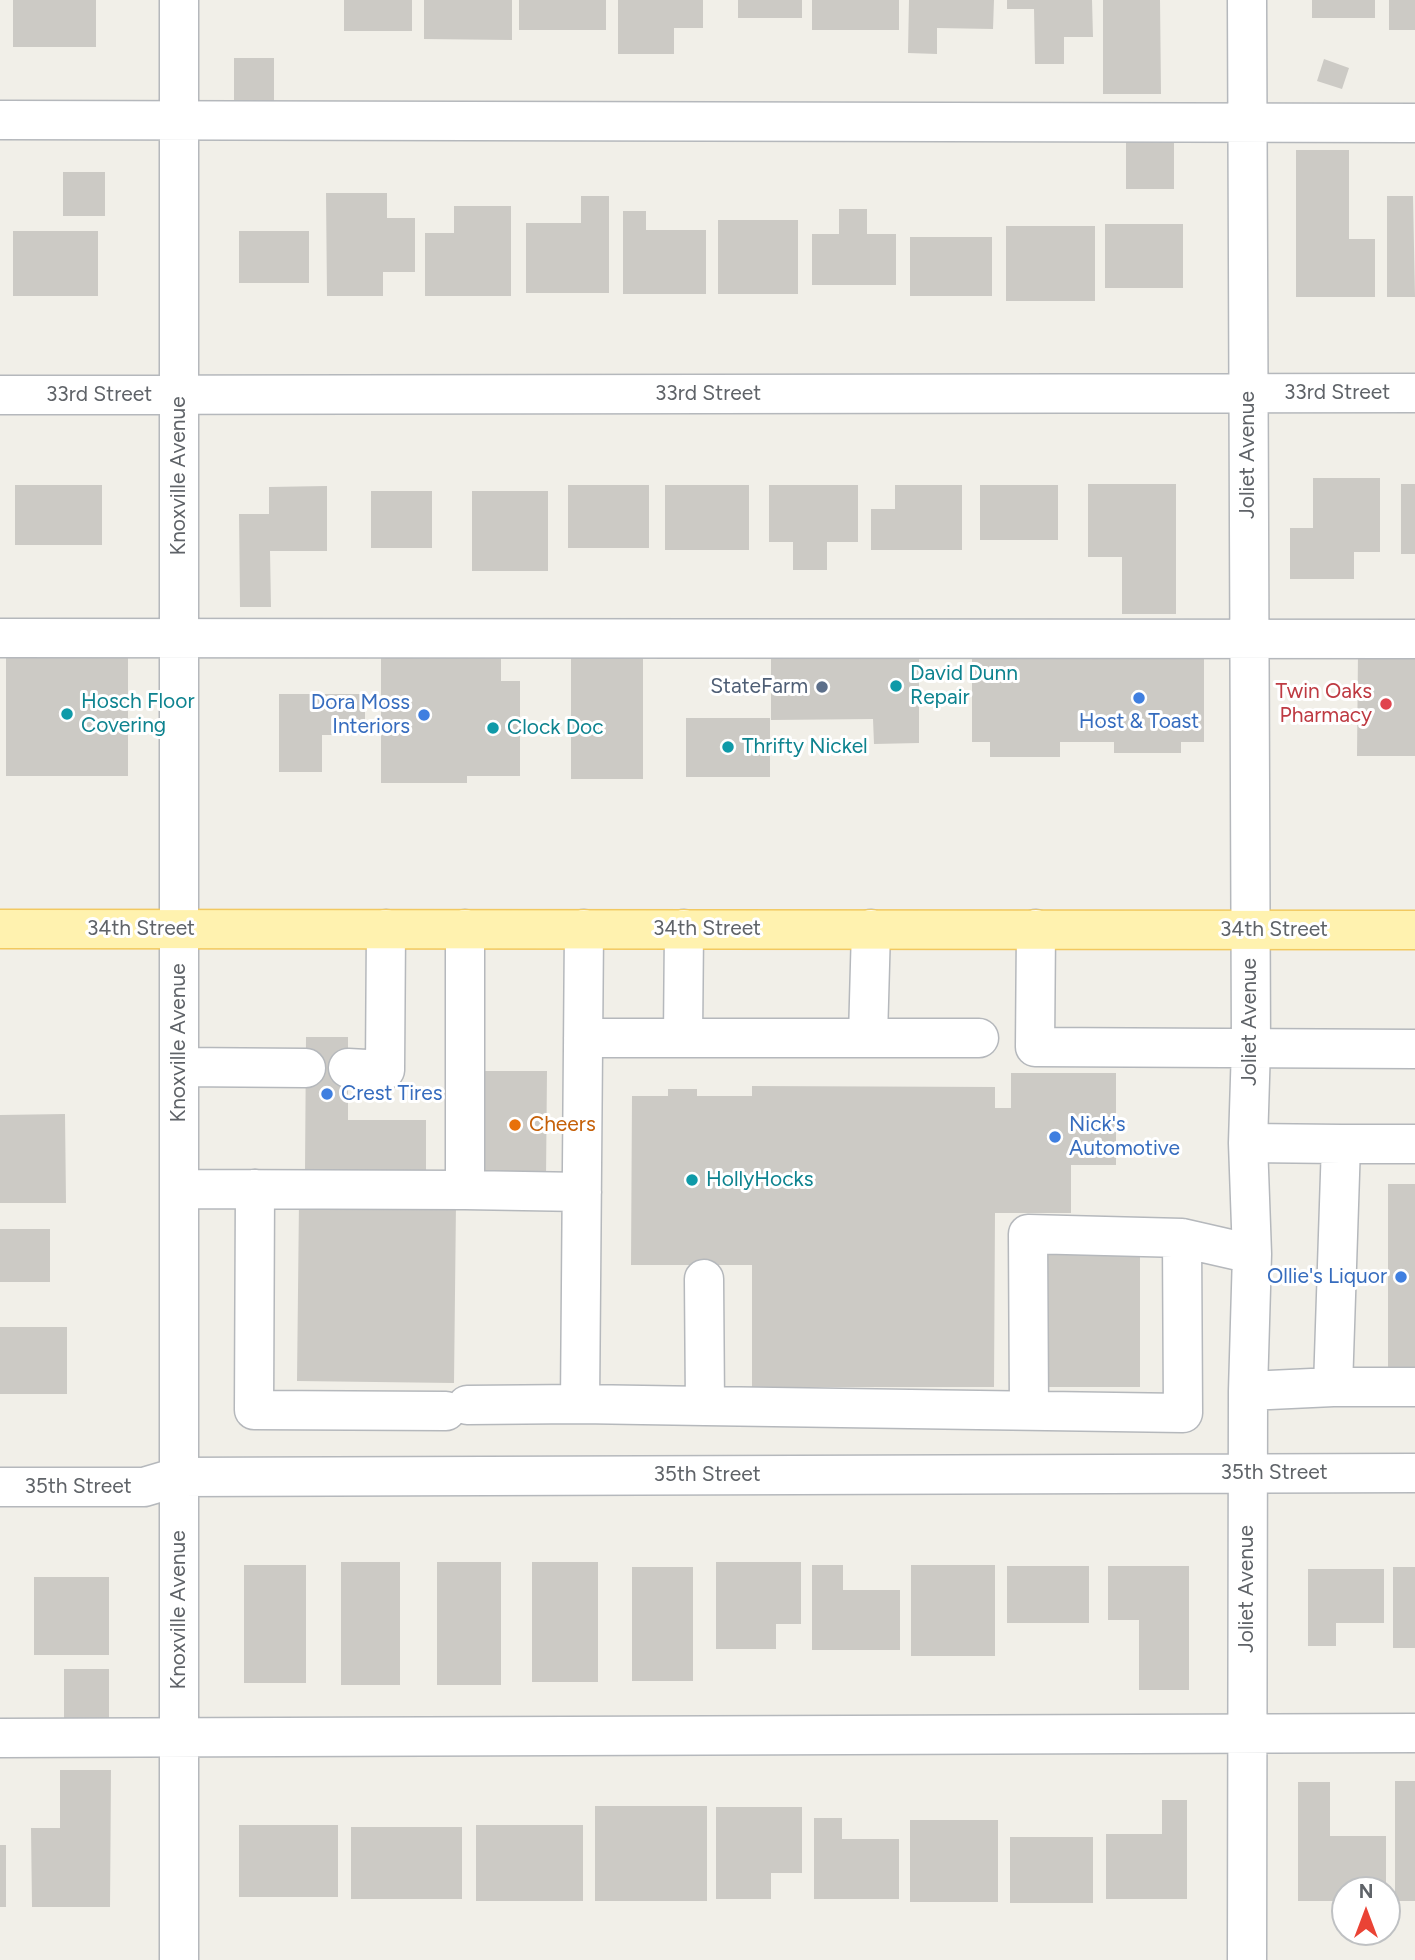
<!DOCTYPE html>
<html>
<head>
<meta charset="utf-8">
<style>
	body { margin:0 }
	#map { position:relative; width:1415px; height:1960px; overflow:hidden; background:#f1efe8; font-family:Figtree,sans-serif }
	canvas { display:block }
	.north { position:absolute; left:1331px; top:1876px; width:70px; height:70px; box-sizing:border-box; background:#fff; border:2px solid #bfc1c3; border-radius:50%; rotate:0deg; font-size:19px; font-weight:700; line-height:28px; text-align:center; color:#5f6368 }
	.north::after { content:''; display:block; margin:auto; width:24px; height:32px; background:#ea4335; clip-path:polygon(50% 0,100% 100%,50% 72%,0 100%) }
</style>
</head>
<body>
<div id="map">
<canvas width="1415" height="1960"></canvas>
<div class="north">N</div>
</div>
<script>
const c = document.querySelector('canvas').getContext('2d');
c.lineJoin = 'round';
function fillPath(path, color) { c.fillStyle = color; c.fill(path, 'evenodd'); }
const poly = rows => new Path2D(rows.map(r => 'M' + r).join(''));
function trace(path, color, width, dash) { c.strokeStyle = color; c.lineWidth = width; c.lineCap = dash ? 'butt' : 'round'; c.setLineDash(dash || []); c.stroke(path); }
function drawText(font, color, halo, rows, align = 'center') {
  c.font = font + ' Figtree,sans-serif'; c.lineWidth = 6; c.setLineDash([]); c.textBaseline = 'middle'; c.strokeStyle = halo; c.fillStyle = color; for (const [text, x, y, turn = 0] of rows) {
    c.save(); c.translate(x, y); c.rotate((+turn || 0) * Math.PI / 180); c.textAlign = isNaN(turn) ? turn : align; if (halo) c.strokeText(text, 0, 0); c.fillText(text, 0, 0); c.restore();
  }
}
const building = poly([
	[13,0,96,0,96,47,13,47],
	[344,0,412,0,412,31,344,31],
	[424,0,512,0,512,40,424,39],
	[519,0,606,0,606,30,519,30],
	[618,0,703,0,703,28,674,28,674,54,618,54],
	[738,0,802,0,802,18,738,18],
	[812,0,899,0,899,30,812,30],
	[909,0,994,0,993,29,937,28,937,54,908,53],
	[1007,0,1092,0,1093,37,1064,37,1064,64,1035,64,1034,9,1007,9],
	[1103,0,1160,0,1161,94,1103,94],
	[1312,0,1375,0,1375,18,1312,18],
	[1389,0,1415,0,1415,30,1389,30],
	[234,58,274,58,274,104,234,104],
	[1324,59,1349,68,1342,89,1317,81],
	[1126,137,1174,137,1174,189,1126,189],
	[1296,150,1349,150,1349,239,1375,239,1375,297,1296,297],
	[63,172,105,172,105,216,63,216],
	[326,193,387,193,387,218,415,218,415,272,383,272,383,296,327,296],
	[581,196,609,196,609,293,526,293,526,223,581,223],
	[1387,196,1413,196,1415,297,1387,297],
	[454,206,511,206,511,296,425,296,425,233,454,233],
	[839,209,867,209,867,234,896,234,896,285,812,285,812,234,839,234],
	[623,211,646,211,646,230,706,230,706,294,623,294],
	[718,220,798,220,798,294,718,294],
	[1105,224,1183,224,1183,288,1105,288],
	[1006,226,1095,226,1095,301,1006,301],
	[13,231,98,231,98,296,13,296],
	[239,231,309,231,309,283,239,283],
	[910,237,992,237,992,296,910,296],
	[1313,478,1380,478,1380,552,1354,552,1354,579,1290,579,1290,528,1313,528],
	[1088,484,1176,484,1176,614,1122,614,1122,557,1088,557],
	[1401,484,1415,484,1415,554,1401,554],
	[15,485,102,485,102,545,15,545],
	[568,485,649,485,649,548,568,548],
	[665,485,749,485,749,550,665,550],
	[769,485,858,485,858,542,827,542,827,570,793,570,793,542,769,542],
	[895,485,962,485,962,550,871,550,871,509,895,509],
	[980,485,1058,485,1058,540,980,540],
	[327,486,327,551,270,551,271,607,240,607,239,514,269,514,269,487],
	[371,491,432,491,432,548,371,548],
	[472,491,548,491,548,571,472,571],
	[6,651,128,651,128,776,6,776],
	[1358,652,1415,653,1415,756,1357,756],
	[571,653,643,653,643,779,571,779],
	[381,654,501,655,501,681,520,681,520,776,467,776,467,783,381,783],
	[771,654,919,654,919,743,874,744,873,719,771,720],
	[972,654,1204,654,1204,742,1181,742,1181,753,1114,753,1114,742,1060,742,1060,757,990,757,990,742,972,742],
	[279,694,365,694,365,735,322,735,322,772,279,772],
	[686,718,770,718,770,777,686,777],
	[306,1037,348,1037,348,1120,426,1120,426,1170,305,1170],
	[484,1071,547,1071,546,1179,484,1179],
	[1011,1073,1116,1073,1116,1165,1071,1165,1071,1213,995,1213,994,1387,752,1387,752,1265,631,1265,632,1096,668,1096,668,1089,697,1089,697,1096,752,1096,752,1086,995,1087,995,1108,1011,1108],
	[65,1114,66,1203,0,1203,0,1115],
	[1388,1184,1415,1184,1415,1369,1388,1369],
	[299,1201,456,1203,454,1383,297,1381],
	[0,1229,50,1229,50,1282,0,1282],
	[1046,1242,1140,1242,1140,1387,1046,1387],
	[0,1327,67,1327,67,1394,0,1394],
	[341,1562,400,1562,400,1685,341,1685],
	[437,1562,501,1562,501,1685,437,1685],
	[532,1562,598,1562,598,1682,532,1682],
	[716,1562,801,1562,801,1624,776,1624,776,1649,716,1649],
	[244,1565,306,1565,306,1683,244,1683],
	[812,1565,843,1565,843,1590,900,1590,900,1650,812,1650],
	[911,1565,995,1565,995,1656,911,1656],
	[1007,1566,1089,1566,1089,1623,1007,1623],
	[1108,1566,1189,1566,1189,1690,1139,1690,1139,1620,1108,1620],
	[632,1567,693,1567,693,1681,632,1681],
	[1393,1567,1415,1567,1415,1648,1393,1648],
	[1308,1569,1384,1569,1384,1623,1336,1623,1336,1646,1308,1646],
	[34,1577,109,1577,109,1655,34,1655],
	[64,1669,109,1669,109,1725,64,1725],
	[60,1770,111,1770,110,1907,32,1907,31,1828,60,1828],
	[1395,1781,1415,1781,1415,1901,1395,1901],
	[1298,1782,1330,1782,1330,1836,1386,1836,1386,1890,1345,1890,1345,1901,1298,1901],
	[1162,1800,1187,1800,1187,1899,1106,1899,1106,1834,1162,1834],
	[595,1806,707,1806,707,1901,595,1901],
	[716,1807,802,1807,802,1873,771,1873,771,1899,716,1899],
	[814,1818,842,1818,842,1839,899,1839,899,1899,814,1899],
	[910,1820,998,1820,998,1902,910,1902],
	[239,1825,338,1825,338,1897,239,1897],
	[476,1825,583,1825,583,1901,476,1901],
	[351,1827,462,1827,462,1899,351,1899],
	[1010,1837,1093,1837,1093,1903,1010,1903],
	[0,1845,6,1845,6,1907,0,1907]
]);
const minor = poly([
	[179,0,179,1960],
	[1247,0,1251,1047,1248,1143,1252,1254,1248,1391,1247,1960],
	[0,120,1415,123],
	[0,395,1415,393],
	[0,638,1415,639],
	[465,929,465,1190,582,1192],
	[584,929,580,1404,705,1406,704,1279],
	[1036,929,1035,1047,1415,1049],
	[683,1037,684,929],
	[868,1037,871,929],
	[583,1038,979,1038],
	[179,1067,306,1068],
	[348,1068,385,1070,386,929],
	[1341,1144,1415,1144],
	[179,1189,465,1190],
	[255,1189,254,1410,446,1411],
	[1333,1387,1415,1387],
	[1248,1391,1333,1387,1341,1144,1248,1143],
	[467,1405,580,1404],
	[705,1406,1183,1413,1182,1238],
	[1029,1410,1028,1234,1182,1238,1252,1254],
	[0,1487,144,1487,178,1477,1415,1473],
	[0,1738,1415,1733]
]);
const major = poly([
	[0,929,1415,930]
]);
const markers = [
	[896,686,7,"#0f9aa8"],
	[822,687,7,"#5c6f8a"],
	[1139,698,7,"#3f7fe0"],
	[1386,704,7,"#e0444e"],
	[67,714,7,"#0f9aa8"],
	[424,715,7,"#3f7fe0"],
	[493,728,7,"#0f9aa8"],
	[728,747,7,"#0f9aa8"],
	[327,1094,7,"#3f7fe0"],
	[515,1125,7,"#e8710a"],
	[1055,1137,7,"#3f7fe0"],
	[692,1180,7,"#0f9aa8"],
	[1401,1277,7,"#3f7fe0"]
];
const streetNames = [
	["33rd Street",1337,393],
	["33rd Street",708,394],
	["33rd Street",99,395],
	["Joliet Avenue",1248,455,-90],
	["Knoxville Avenue",179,476,-90],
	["34th Street",141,929],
	["34th Street",707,929],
	["34th Street",1274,930],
	["Joliet Avenue",1250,1022,-90],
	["Knoxville Avenue",179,1043,-90],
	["35th Street",1274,1473],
	["35th Street",707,1475],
	["35th Street",78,1487],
	["Joliet Avenue",1247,1589,-90],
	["Knoxville Avenue",179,1610,-90]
];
const cultureNames = [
	["David Dunn",910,674],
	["Repair",910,698],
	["Hosch Floor",81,702],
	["Covering",81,726],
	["Clock Doc",507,728],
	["Thrifty Nickel",742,747],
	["HollyHocks",706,1180]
];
const serviceNames = [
	["StateFarm",808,687]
];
const healthNames = [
	["Twin Oaks",1372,692],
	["Pharmacy",1372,716]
];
const shopNames = [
	["Dora Moss",410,703],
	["Interiors",410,727],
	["Host & Toast",1139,722,"center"],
	["Crest Tires",341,1094,"left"],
	["Nick's",1069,1125,"left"],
	["Automotive",1069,1149,"left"],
	["Ollie's Liquor",1387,1277]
];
const foodNames = [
	["Cheers",529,1125]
];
fillPath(building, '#cccac5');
trace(minor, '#b5b8bc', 41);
trace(major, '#f2c960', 41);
trace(minor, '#fff', 38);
trace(major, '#fff2af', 38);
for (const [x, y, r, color] of markers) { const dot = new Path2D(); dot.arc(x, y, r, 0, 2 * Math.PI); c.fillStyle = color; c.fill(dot); trace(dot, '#fff', 2.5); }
drawText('21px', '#5f6368', '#fff', streetNames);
drawText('21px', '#0d838f', '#fff', cultureNames, 'left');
drawText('21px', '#4e5e75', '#fff', serviceNames, 'right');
drawText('21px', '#be3a42', '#fff', healthNames, 'right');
drawText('21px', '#366cbe', '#fff', shopNames, 'right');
drawText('21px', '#c56008', '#fff', foodNames, 'left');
</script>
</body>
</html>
